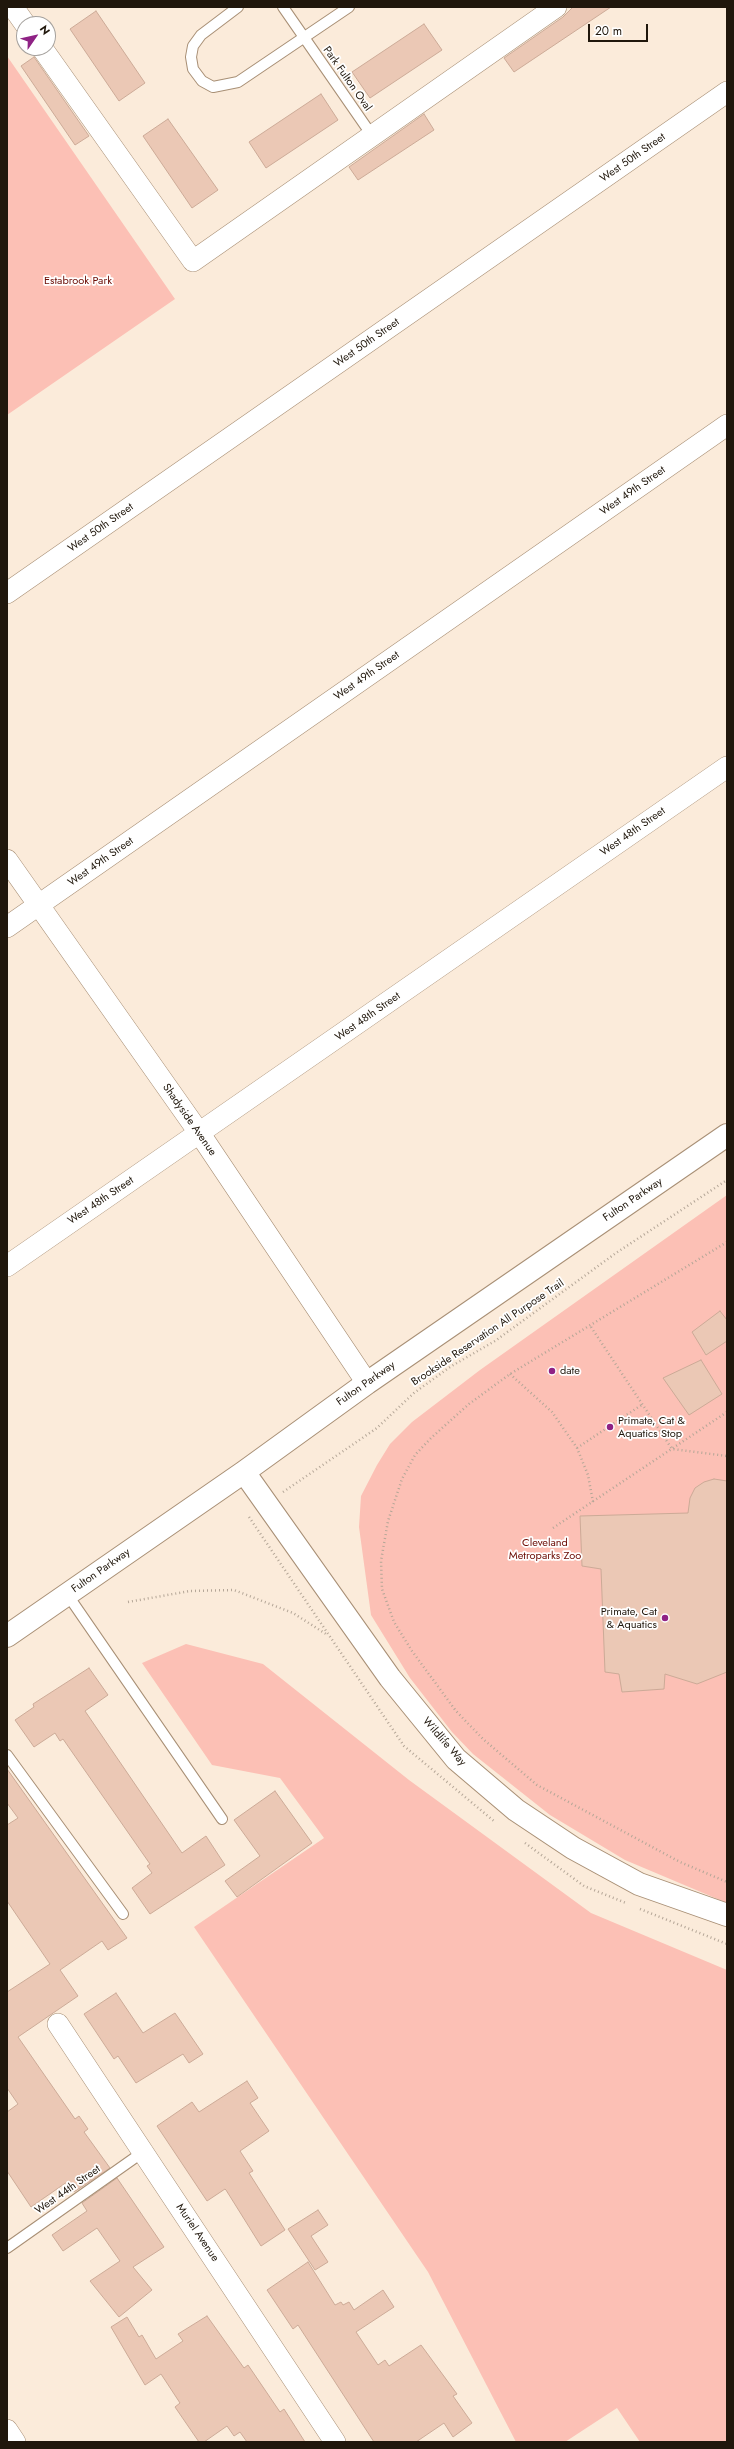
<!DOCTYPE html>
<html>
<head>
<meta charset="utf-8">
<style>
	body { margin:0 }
	#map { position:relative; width:734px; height:2449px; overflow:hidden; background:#fbebda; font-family:Jost,sans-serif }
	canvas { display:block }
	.frame { position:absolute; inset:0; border:8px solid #20170c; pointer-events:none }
	.north { position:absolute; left:16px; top:16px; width:40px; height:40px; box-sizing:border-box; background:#fff; border:1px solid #a6a29e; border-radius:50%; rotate:56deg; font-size:11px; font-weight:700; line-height:16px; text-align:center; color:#20170c }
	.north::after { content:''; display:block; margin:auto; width:14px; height:18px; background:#8f2285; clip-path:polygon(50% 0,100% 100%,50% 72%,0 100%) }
	.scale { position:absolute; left:588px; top:24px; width:60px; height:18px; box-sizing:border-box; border:2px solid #20170c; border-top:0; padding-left:5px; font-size:12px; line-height:14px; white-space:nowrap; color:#20170c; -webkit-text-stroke:3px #fff; paint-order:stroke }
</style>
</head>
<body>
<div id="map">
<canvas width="734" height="2449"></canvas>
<div class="frame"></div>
<div class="north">N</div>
<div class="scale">20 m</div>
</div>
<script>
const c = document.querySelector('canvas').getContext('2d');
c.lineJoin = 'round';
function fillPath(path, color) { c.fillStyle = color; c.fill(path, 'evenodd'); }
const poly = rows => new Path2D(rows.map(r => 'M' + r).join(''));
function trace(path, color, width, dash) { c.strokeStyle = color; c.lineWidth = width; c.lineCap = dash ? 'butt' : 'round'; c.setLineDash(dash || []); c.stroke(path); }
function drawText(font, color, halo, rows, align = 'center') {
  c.font = font + ' Jost,sans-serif'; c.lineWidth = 3.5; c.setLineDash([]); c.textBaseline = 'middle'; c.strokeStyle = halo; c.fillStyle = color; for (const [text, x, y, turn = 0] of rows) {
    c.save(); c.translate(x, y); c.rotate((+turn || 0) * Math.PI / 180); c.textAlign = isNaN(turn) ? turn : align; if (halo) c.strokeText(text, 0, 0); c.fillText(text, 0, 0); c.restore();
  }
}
const green = poly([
	[7,56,175,299,7,415],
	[727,1195,727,1903,625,1860,550,1815,473,1754,452,1732,410,1678,371,1615,359,1527,361,1496,377,1465,390,1444,412,1422,480,1370],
	[186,1644,263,1664,409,1780,591,1913,727,1970,727,2442,640,2442,617,2408,565,2442,516,2442,428,2272,194,1927,324,1838,280,1778,212,1765,142,1663]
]);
const building = poly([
	[573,7,611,7,514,72,504,58,563,17,573,7],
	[96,11,145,83,119,101,70,29,96,11],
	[424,24,442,50,370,98,352,72,424,24],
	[34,57,89,136,75,145,21,66,34,57],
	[321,94,338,120,266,168,249,142,321,94],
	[424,114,434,130,358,180,349,167,424,114],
	[168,119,218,190,192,208,143,136,168,119],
	[720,1311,727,1320,727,1341,706,1355,692,1332,720,1311],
	[701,1360,722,1394,689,1415,663,1378,701,1360],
	[714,1479,727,1481,727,1672,697,1684,665,1674,664,1689,622,1692,619,1674,605,1672,601,1569,582,1566,580,1516,688,1513,690,1498,695,1488,704,1482,714,1479],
	[89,1668,108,1695,85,1711,182,1853,206,1836,225,1865,150,1914,132,1888,152,1873,147,1866,150,1864,63,1739,60,1741,55,1733,34,1747,15,1720,34,1707,33,1704,89,1668],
	[7,1769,127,1938,108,1950,102,1941,60,1970,78,1996,18,2037,75,2119,79,2116,88,2129,84,2132,110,2168,74,2192,67,2182,31,2207,7,2171,7,2112,18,2104,7,2088,7,1992,50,1964,7,1901,7,1825,18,1818,7,1803,7,1769],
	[275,1791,312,1843,237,1897,225,1881,260,1856,234,1820,275,1791],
	[116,1993,143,2033,175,2013,203,2054,189,2063,183,2054,136,2083,118,2056,114,2059,84,2014,116,1993],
	[247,2081,258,2098,250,2103,269,2131,240,2151,253,2171,249,2173,285,2230,261,2246,226,2190,225,2189,207,2201,157,2126,192,2102,199,2112,247,2081],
	[117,2178,164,2247,133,2267,152,2290,119,2317,90,2281,120,2261,97,2228,63,2251,52,2235,87,2211,82,2203,117,2178],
	[318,2210,328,2225,311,2236,328,2262,315,2270,288,2229,318,2210],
	[308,2262,335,2305,341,2302,343,2305,349,2302,354,2310,383,2290,394,2307,356,2332,378,2365,385,2360,389,2366,421,2345,457,2394,453,2396,472,2423,453,2437,444,2423,416,2442,374,2442,298,2325,293,2329,267,2290,308,2262],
	[207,2316,244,2368,248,2365,280,2412,284,2409,305,2442,247,2442,240,2432,234,2436,227,2426,204,2442,199,2442,175,2407,180,2403,161,2374,145,2385,111,2327,127,2317,139,2337,142,2335,156,2359,183,2341,178,2334,207,2316]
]);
const path = poly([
	[727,1242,510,1374,469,1404,431,1438,415,1455,402,1479,388,1521,381,1561,382,1589,394,1622,412,1651,456,1711,483,1739,537,1785,680,1862,727,1882],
	[591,1327,672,1449,727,1456],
	[510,1374,552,1412,577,1448,588,1475,593,1502],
	[577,1448,643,1404],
	[283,1492,377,1428,414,1393,450,1367,495,1341,616,1253,727,1180],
	[249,1517,404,1746,495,1822],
	[553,1528,727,1412],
	[128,1602,190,1591,234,1590,293,1613,326,1634],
	[525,1843,584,1886,626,1903],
	[640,1909,727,1944]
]);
const lane = poly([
	[238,7,201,35,193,46,191,57,193,69,202,81,213,87,238,82,349,7],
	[283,7,371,134],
	[67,1594,222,1819],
	[7,1755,123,1914],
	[7,2248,143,2152]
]);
const street = poly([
	[13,7,25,24],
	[42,48,193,261,556,7],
	[7,593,727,92],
	[7,860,200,1134,367,1383],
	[7,927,727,425],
	[7,1266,727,767],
	[58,2024,335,2442],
	[7,2430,15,2442]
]);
const secondary = poly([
	[244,1472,390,1678,456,1759,516,1810,573,1848,639,1884,727,1915],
	[7,1636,244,1472,367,1383,727,1135]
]);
const markers = [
	[552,1371,4,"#8f2285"],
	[610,1427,4,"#8f2285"],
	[665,1618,4,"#8f2285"]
];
const streetNames = [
	["Park Fulton Oval",347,79,55],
	["West 50th Street",633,158,-35],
	["West 50th Street",367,343,-35],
	["West 49th Street",633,491,-35],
	["West 50th Street",101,528,-35],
	["West 49th Street",367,676,-35],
	["West 48th Street",633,832,-35],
	["West 49th Street",101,862,-35],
	["West 48th Street",368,1017,-35],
	["Shadyside Avenue",189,1120,55],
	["Fulton Parkway",633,1200,-34],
	["West 48th Street",101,1201,-34],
	["Brookside Reservation All Purpose Trail",488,1333,-34],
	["Fulton Parkway",366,1384,-35],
	["Fulton Parkway",101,1571,-35],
	["Wildlife Way",444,1742,49],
	["West 44th Street",68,2190,-35],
	["Muriel Avenue",197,2233,56]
];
const parkNames = [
	["Estabrook Park",78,281],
	["Cleveland",545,1543],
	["Metroparks Zoo",545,1556]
];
const poiNames = [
	["date",560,1371],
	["Primate, Cat &",618,1421],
	["Aquatics Stop",618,1434],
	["Primate, Cat",657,1612,"right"],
	["& Aquatics",657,1625,"right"]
];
fillPath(green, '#fcc0b5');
fillPath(building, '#ebc8b5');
trace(building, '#ccaa97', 1);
trace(lane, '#a88f75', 12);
trace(street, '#a88f75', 22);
trace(secondary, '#a88f75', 24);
trace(path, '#b4a697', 2.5, [1, 3]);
trace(lane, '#fff', 10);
trace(street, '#fff', 21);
trace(secondary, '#fff', 22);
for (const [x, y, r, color] of markers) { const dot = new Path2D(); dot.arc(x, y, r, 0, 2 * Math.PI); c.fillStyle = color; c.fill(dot); trace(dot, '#fff', 1.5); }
drawText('11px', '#20170c', '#fff', streetNames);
drawText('11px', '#6b0b03', '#fff', parkNames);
drawText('11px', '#20170c', '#fff', poiNames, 'left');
</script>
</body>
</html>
